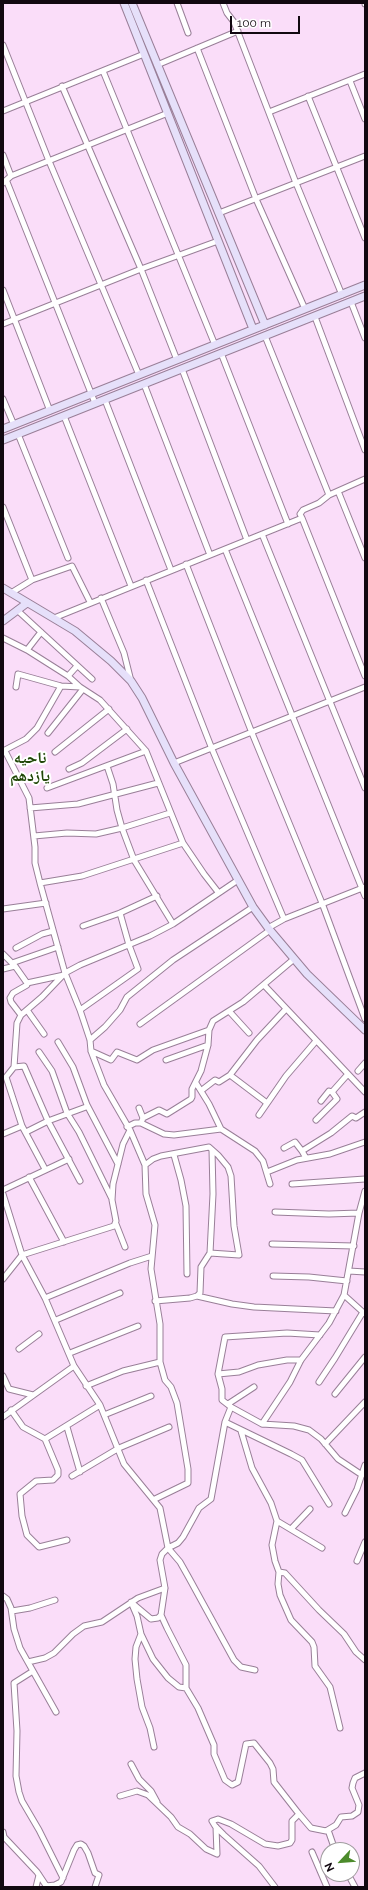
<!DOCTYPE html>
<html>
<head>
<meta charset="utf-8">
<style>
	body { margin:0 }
	#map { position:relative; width:368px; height:1890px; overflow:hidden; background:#faddf9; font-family:Raleway,sans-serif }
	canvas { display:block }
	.frame { position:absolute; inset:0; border:4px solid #110810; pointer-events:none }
	.north { position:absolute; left:320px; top:1842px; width:40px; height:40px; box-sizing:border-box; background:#fff; border:1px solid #a09c9f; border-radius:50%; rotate:244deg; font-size:11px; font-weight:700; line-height:16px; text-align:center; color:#110810 }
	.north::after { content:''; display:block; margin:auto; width:14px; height:18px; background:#4c8b2b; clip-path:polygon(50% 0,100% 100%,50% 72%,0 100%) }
	.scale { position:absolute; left:230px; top:16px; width:70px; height:18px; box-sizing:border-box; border:2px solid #110810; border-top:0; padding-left:5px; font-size:12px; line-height:14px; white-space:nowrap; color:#110810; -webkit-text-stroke:3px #fff; paint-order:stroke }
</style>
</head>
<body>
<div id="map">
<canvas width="368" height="1890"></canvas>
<div class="frame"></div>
<div class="north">N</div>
<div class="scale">100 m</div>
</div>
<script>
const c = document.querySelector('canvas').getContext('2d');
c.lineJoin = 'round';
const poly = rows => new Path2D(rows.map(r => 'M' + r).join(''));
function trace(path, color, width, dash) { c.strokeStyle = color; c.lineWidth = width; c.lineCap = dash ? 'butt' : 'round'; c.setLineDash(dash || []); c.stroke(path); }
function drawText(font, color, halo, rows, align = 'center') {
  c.font = font + ' Raleway,"Noto Naskh Arabic",sans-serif'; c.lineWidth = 4; c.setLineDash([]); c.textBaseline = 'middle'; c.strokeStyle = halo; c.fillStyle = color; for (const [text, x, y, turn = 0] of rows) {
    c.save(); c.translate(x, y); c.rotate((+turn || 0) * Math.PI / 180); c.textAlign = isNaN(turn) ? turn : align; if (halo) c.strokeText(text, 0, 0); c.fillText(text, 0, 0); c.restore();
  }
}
const street = poly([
	[177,3,188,33],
	[223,3,227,13,234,22,296,183,342,295],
	[365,3,365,4],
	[3,45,49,161,139,375],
	[197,48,256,199,305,309],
	[157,65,238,31],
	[103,71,215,345],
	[350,81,365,119],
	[62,86,141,269,177,360],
	[308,96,365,238],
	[3,111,144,54],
	[269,112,365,74],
	[3,155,11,176],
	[7,182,95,403],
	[3,183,11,176,168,113],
	[219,213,365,156],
	[3,290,50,411],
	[351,302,365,338],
	[315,317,365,450],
	[3,324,141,269,218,241],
	[265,336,329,495],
	[221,353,288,524],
	[182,369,247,540],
	[144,384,210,555],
	[3,399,14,425],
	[105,400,171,570],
	[64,416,131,586],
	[18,434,68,558],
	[338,491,365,558],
	[3,507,32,580],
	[302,518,365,676],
	[262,534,365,788],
	[225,549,365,896],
	[186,564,252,733,322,903,365,1019],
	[146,580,212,749,284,919],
	[11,593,32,580,72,566,90,602],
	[101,598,124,653,131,681],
	[17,610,92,679],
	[54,618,302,518,300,514,303,510,319,503,329,495,365,479],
	[3,638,27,650,68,676,80,687,100,700,146,751,183,843,204,874,218,892],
	[27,650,41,632],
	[68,676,77,666],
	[16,687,18,674,61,686,80,687],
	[48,733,83,689],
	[3,751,26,739,37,728,61,686],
	[5,751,29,798,35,847,35,863,40,883,65,973,80,1010,90,1040,91,1051,104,1085,130,1130,145,1165,146,1194,155,1225,151,1269,160,1324,160,1362,165,1380,171,1387,177,1403,188,1469,188,1483,155,1499],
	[55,752,109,709],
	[174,763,365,687],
	[107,766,113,784,117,810,122,828,134,860,173,924],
	[69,769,82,763,127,729],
	[47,788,146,751],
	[30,808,78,804,158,783],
	[34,836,67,833,96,834,122,828,170,813],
	[40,883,82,876,183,843],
	[3,909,46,903],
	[83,926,120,913,157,896],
	[268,928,284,919,365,887],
	[16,948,42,934,53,931],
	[3,954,15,966,27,983,27,985,13,993,10,998,11,1002,21,1015],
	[12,963,58,947],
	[3,969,15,966],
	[27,983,64,975],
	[264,985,365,1092],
	[27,1010,44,1034],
	[80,1010,138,969,129,945,120,913],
	[229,1011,249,1033],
	[140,1024,270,930],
	[90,1040,105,1027,120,1010,127,997,173,960,253,907],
	[91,1051,111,1060,117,1052,137,1060,153,1050,209,1030],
	[39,1052,52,1071,67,1113,79,1132,112,1199],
	[166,1060,208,1045],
	[14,1067,24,1066,48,1121,80,1181],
	[358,1071,365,1063],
	[230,1075,267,1103],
	[196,1083,209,1104,221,1129],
	[202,1090,215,1080,219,1082,230,1075,257,1040,286,1009],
	[321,1101,329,1091,332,1092,348,1074],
	[87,1105,118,1164],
	[139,1108,143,1118],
	[259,1115,286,1076,316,1041],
	[316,1120,337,1099,332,1092],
	[141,1123,143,1118,159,1110,167,1114,191,1099,192,1097,192,1089,201,1071,208,1045,209,1030,213,1021,243,1002,294,959],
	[127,1127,135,1123,141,1123,164,1134,174,1135,221,1129,255,1151,263,1161,270,1184],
	[26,1132,48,1121,86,1107,87,1105,73,1067,58,1042],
	[3,1134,22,1126],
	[284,1148,295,1142,302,1151,306,1158],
	[302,1151,331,1133,352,1116,356,1118,365,1112],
	[174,1155,181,1180,186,1206,187,1274],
	[145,1165,153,1159,161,1156,209,1147,218,1155,228,1167,231,1176,234,1226,239,1255,210,1253],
	[45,1169,22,1126,6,1077,14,1067,17,1023,21,1015,42,997,65,973,80,965,150,936,173,924,238,880],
	[267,1172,297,1160,330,1154,365,1142],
	[29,1177,64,1242],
	[292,1184,365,1179],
	[3,1190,69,1159],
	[3,1194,22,1255,45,1298,74,1366,100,1405,124,1464,160,1508,168,1548,180,1562,189,1578,234,1660,241,1667,255,1670],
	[275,1212,329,1214,359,1213],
	[116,1224,125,1247],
	[272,1244,354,1246],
	[349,1271,365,1272],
	[273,1276,309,1277,347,1281],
	[3,1279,22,1255,114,1226,116,1221,112,1200,113,1184,123,1144,130,1130],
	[344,1295,365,1314],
	[197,1296,232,1304,254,1307,336,1311],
	[45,1298,130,1263,152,1256],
	[155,1301,190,1298,197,1296,200,1293,201,1267,210,1253,213,1194,212,1150],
	[56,1320,120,1293],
	[19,1349,39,1334],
	[70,1353,138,1326],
	[218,1374,239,1372,258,1365,287,1360,301,1360],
	[3,1376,9,1389,33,1395],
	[319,1382,335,1358,363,1312],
	[86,1386,123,1371,160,1362],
	[335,1394,365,1357],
	[228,1404,254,1387],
	[231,1407,222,1400,222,1389,218,1374,225,1337,287,1333,320,1335],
	[11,1410,23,1427,45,1439,100,1405],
	[104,1415,151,1396],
	[3,1417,74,1366],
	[225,1422,291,1454,302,1460,329,1504],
	[262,1424,290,1382,301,1360,329,1323,344,1295,359,1213,365,1191],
	[67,1427,80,1472],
	[241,1431,252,1468,271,1503,277,1521,272,1545,275,1561,279,1572,278,1584,280,1595,291,1620,312,1642,314,1647,315,1666,330,1687,340,1728],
	[45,1439,58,1470,58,1475,53,1480,36,1481,20,1494,22,1516,27,1535,39,1547,67,1540],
	[325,1444,365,1402],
	[362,1475,338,1459,321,1439,309,1430,294,1426,262,1424,231,1407,225,1422,211,1499,199,1508,183,1537,178,1543,168,1548,162,1554,160,1560,165,1588,161,1615,167,1628,186,1665,186,1688,198,1708,214,1745,214,1754,225,1780,232,1785,238,1782,246,1744,254,1743,270,1763,273,1769,274,1782,299,1814,311,1828,326,1831,336,1825,341,1817,352,1816,358,1812,359,1805,352,1788,353,1783,355,1778,365,1773],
	[72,1476,119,1448,169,1427],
	[345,1513,357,1489,365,1465],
	[277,1521,322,1548],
	[291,1529,310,1509],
	[357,1561,365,1542],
	[279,1572,285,1573,319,1610,344,1634,356,1652,365,1660],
	[3,1596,7,1599,11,1608,14,1629,20,1648,56,1712],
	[131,1602,137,1616,141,1634,136,1647,135,1659,137,1679,142,1707,150,1728,154,1747],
	[132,1603,151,1619,158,1618,161,1615],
	[12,1611,30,1608,55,1600],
	[141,1634,153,1659,168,1678,179,1687,186,1688],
	[28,1662,45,1658,54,1653,73,1634,84,1626,102,1622,138,1598,165,1588],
	[33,1671,14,1683,17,1731,16,1776,19,1792,22,1801,39,1830,63,1878],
	[131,1764,139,1779,151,1791,157,1802],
	[120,1796,137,1791,148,1795,171,1817,178,1827,190,1834,206,1849,217,1854,216,1827],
	[328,1830,335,1850],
	[3,1832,4,1837,37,1872,47,1887],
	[312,1852,327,1887],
	[348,1874,355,1887],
	[46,1886,55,1885,61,1882,74,1850,77,1845,81,1844,84,1846,88,1853,95,1873,99,1875,95,1887],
	[36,1887,39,1875],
	[275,1887,259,1866,224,1835,215,1826,212,1821,218,1819,231,1824,265,1844,278,1846,290,1843,292,1840,292,1821,299,1814]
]);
const secondary = poly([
	[124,3,253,329],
	[132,3,265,325],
	[3,429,365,285],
	[3,440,365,296],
	[3,588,75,631,111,661,131,681,142,698,174,763,253,907,269,929,307,974,365,1030],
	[3,621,27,603]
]);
const districtNames = [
	["ناحیه",30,758],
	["یازدهم",30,776]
];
trace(street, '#997f98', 7);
trace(secondary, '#997f98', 9);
trace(street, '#fff', 5);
trace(secondary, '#e6e0fa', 7);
drawText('bold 16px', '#204707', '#fff', districtNames);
</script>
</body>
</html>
